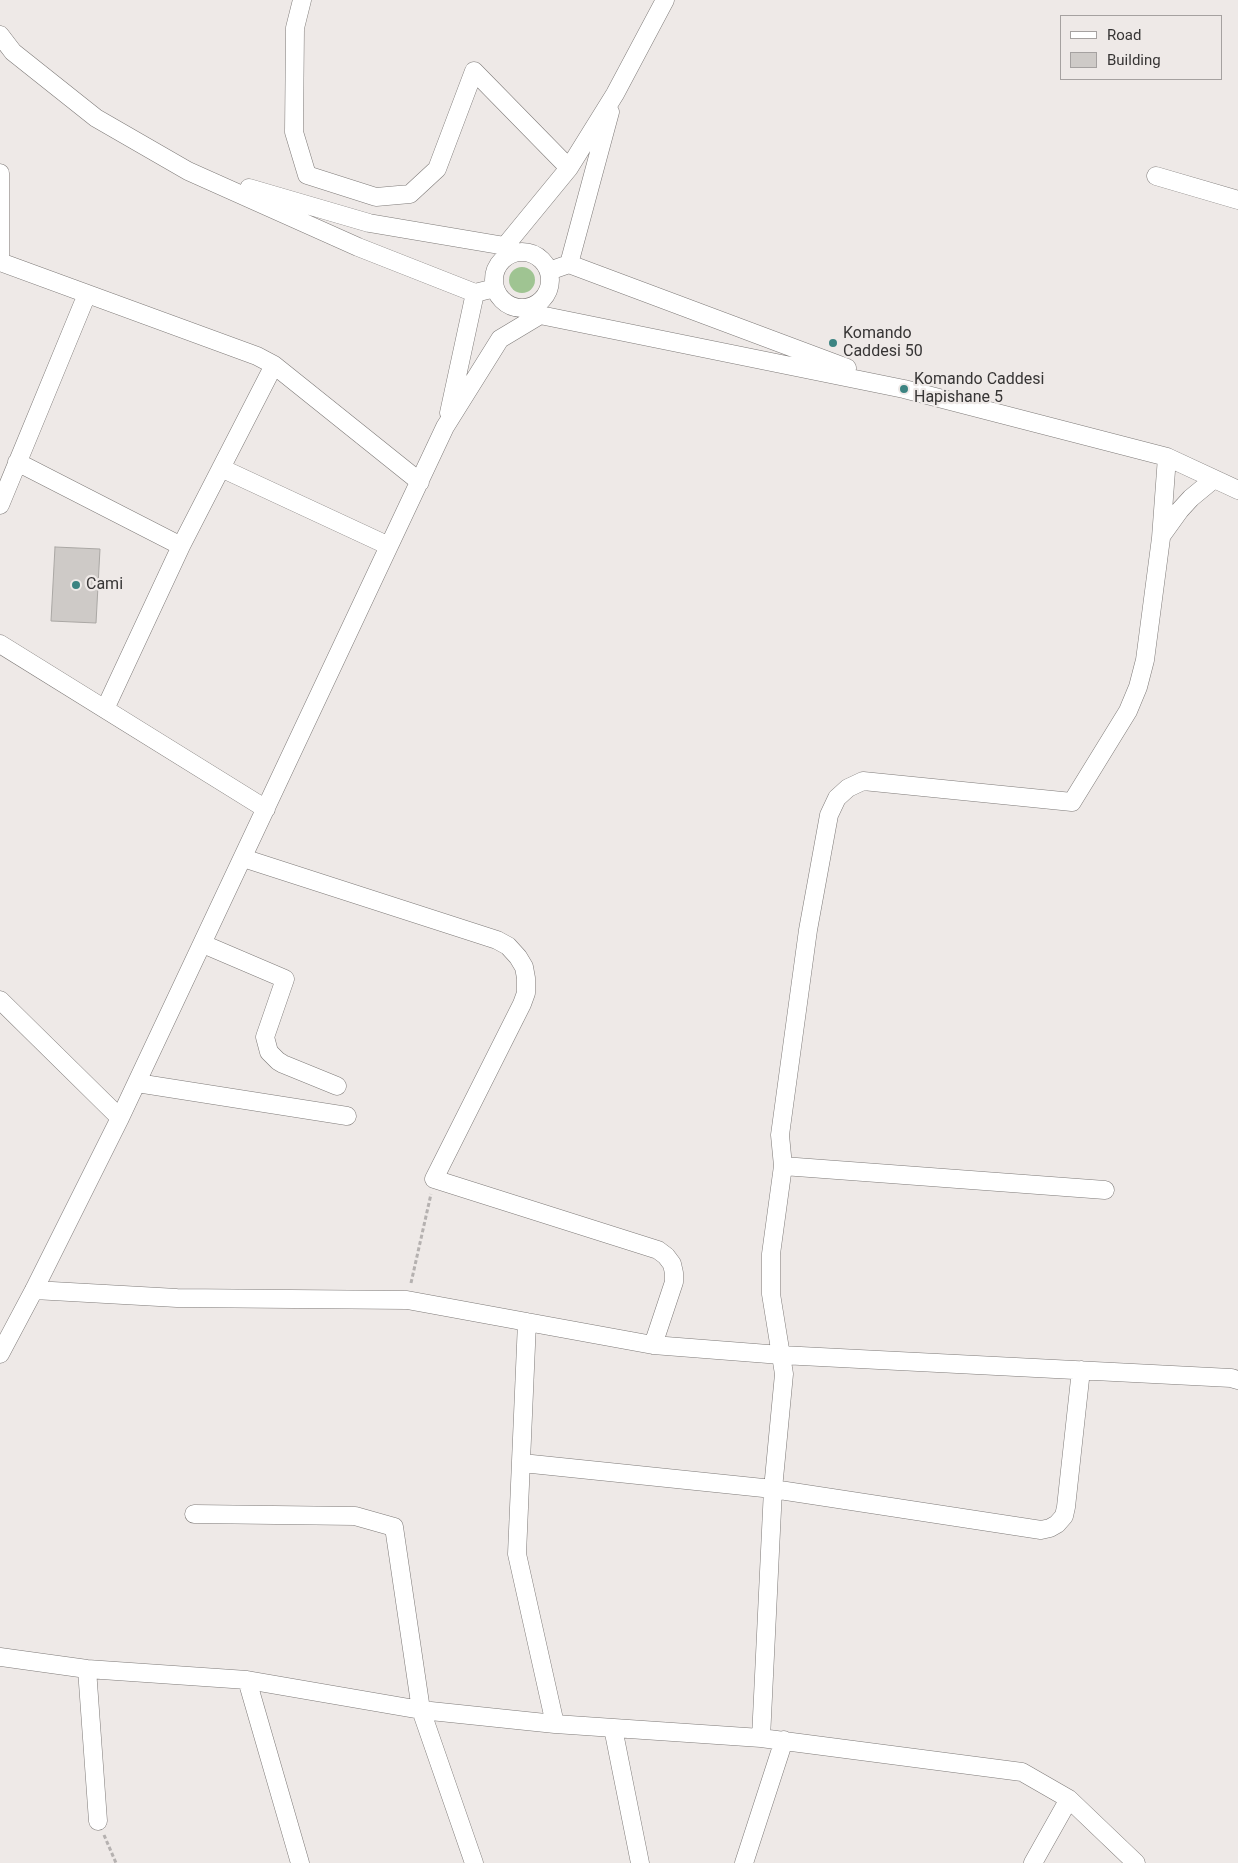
<!DOCTYPE html>
<html>
<head>
<meta charset="utf-8">
<style>
	body { margin:0 }
	#map { position:relative; width:1238px; height:1863px; overflow:hidden; background:#eee9e7; font-family:Roboto,sans-serif }
	canvas { display:block }
	.legend { position:absolute; left:1060px; top:15px; width:162px; height:65px; box-sizing:border-box; background:#eee9e7; border:1px solid #a5a1a0; margin:0; padding:6px 9px; list-style:none; font-size:15px; color:#373535 }
	.legend li { display:flex; align-items:center; gap:10px; height:25px }
	.legend b { width:25px; border:1px solid #a5a1a0 }
</style>
</head>
<body>
<div id="map">
<canvas width="1238" height="1863"></canvas>
<ul class="legend">
<li><b style="height:6px;background:#fff"></b>Road</li>
<li><b style="height:14px;background:#cecac7"></b>Building</li>
</ul>
</div>
<script>
const c = document.querySelector('canvas').getContext('2d');
c.lineJoin = 'round';
function fillPath(path, color) { c.fillStyle = color; c.fill(path, 'evenodd'); }
const poly = rows => new Path2D(rows.map(r => 'M' + r).join(''));
function trace(path, color, width, dash) { c.strokeStyle = color; c.lineWidth = width; c.lineCap = dash ? 'butt' : 'round'; c.setLineDash(dash || []); c.stroke(path); }
function drawText(font, color, halo, rows, align = 'center') {
  c.font = font + ' Roboto,sans-serif'; c.lineWidth = 4.5; c.setLineDash([]); c.textBaseline = 'middle'; c.strokeStyle = halo; c.fillStyle = color; for (const [text, x, y, turn = 0] of rows) {
    c.save(); c.translate(x, y); c.rotate((+turn || 0) * Math.PI / 180); c.textAlign = isNaN(turn) ? turn : align; if (halo) c.strokeText(text, 0, 0); c.fillText(text, 0, 0); c.restore();
  }
}
const green = poly([
	'509 280a13 13 0 1 1 26 0a13 13 0 1 1-26 0Z'
]);
const building = poly([
	[55,547,100,549,96,623,51,621,55,547]
]);
const path = poly([
	[411,1283,431,1194],
	[104,1835,116,1863]
]);
const minor = poly([
	[302,0,295,28,294,132,307,175,376,197,410,194,437,169,474,71,569,168],
	[0,35,13,52,96,118,188,171,358,247,475,293,495,288],
	[0,173,0,262,257,356,274,365,420,482],
	[1156,176,1238,200],
	[249,188,369,223,505,246],
	[505,246,569,168,615,94,665,0],
	'494 280a28 28 0 1 1 56 0a28 28 0 1 1-56 0Z',
	[569,264,610,112],
	[549,271,569,264,847,368],
	[532,308,540,315,904,389,1167,457,1238,490],
	[449,413,475,293],
	[17,462,181,546],
	[221,468,389,546],
	[0,505,87,294],
	[1162,535,1180,510,1191,498,1214,479],
	[0,644,266,809],
	[105,709,181,546,274,365],
	[243,858,497,940,508,946,518,957,524,967,526,978,526,993,522,1004,434,1179,658,1250,666,1256,672,1264,674,1273,674,1282,653,1345],
	[203,944,285,979,265,1037,269,1052,278,1061,283,1064,337,1086],
	[0,1000,120,1118],
	[137,1083,347,1116],
	[783,1166,1105,1190],
	[34,1290,177,1298,407,1300,527,1322],
	[0,1354,34,1290,120,1118,445,427,500,339,540,315],
	[522,1463,773,1489,1041,1530,1050,1528,1057,1524,1064,1516,1066,1507,1081,1370],
	[194,1514,355,1516,394,1527,421,1710,474,1863],
	[0,1657,87,1669,247,1680,421,1710,555,1724,761,1738,1022,1772,1069,1799,1136,1863],
	[87,1669,98,1821],
	[247,1680,300,1863],
	[555,1724,517,1554,527,1322,653,1345,781,1355,1231,1378,1238,1380],
	[613,1728,640,1863],
	[761,1738,773,1489,784,1374,771,1294,771,1254,783,1166,780,1135,808,930,829,815,837,798,848,788,863,781,1072,802,1128,711,1138,687,1145,660,1161,538,1167,457],
	[744,1863,784,1740],
	[1033,1863,1069,1799]
]);
const markers = [
	[833,343,5,"#3c8482"],
	[904,389,5,"#3c8482"],
	[76,585,5,"#3c8482"]
];
const poiNames = [
	["Komando",843,334],
	["Caddesi 50",843,352],
	["Komando Caddesi",914,380],
	["Hapishane 5",914,398],
	["Cami",86,585]
];
fillPath(green, '#9fc492');
fillPath(building, '#cecac7');
trace(building, '#aaa7a4', 1);
trace(minor, '#7e7a78', 19);
trace(path, '#b5b1b0', 3, [4, 2.5]);
trace(minor, '#fff', 18);
for (const [x, y, r, color] of markers) { const dot = new Path2D(); dot.arc(x, y, r, 0, 2 * Math.PI); c.fillStyle = color; c.fill(dot); trace(dot, '#eee9e7', 2); }
drawText('16px', '#373535', '#eee9e7', poiNames, 'left');
</script>
</body>
</html>
